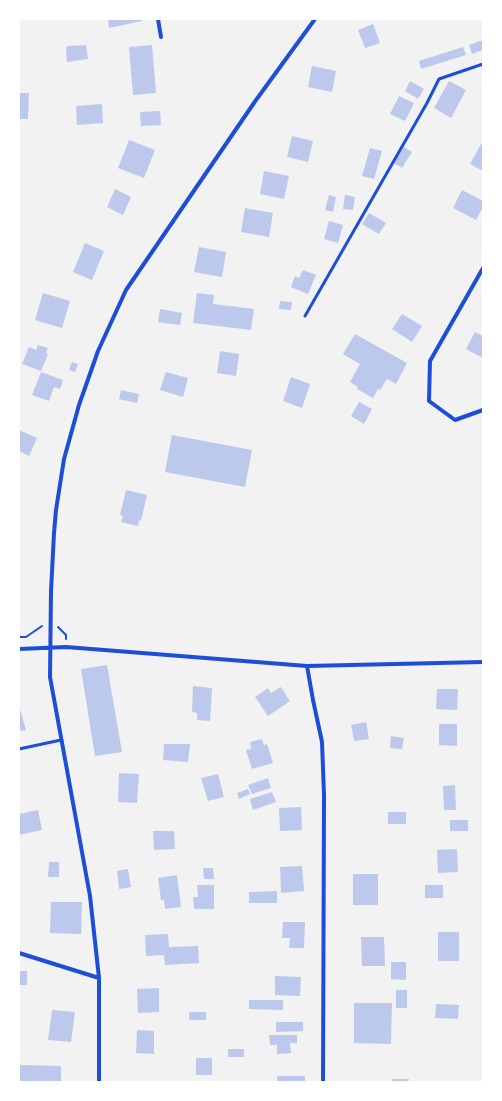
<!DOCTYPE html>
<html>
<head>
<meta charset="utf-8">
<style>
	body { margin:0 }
	#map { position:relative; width:502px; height:1101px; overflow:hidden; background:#f2f2f2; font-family:"Fira Sans Condensed",sans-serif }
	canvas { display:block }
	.frame { position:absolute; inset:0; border:20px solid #fff; pointer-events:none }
</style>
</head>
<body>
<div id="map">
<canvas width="502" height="1101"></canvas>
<div class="frame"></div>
</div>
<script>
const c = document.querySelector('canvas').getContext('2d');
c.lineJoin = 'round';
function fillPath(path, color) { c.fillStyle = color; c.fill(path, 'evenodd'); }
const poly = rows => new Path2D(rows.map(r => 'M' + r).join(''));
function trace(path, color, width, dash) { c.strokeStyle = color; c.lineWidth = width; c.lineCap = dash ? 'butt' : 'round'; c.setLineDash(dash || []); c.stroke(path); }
const building = poly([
	[108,19,142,19,142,21,109,28],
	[373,24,380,43,365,48,358,30],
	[483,40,483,50,472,54,469,45],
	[86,45,88,59,67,62,66,48,68,46],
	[152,45,156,93,133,95,129,47],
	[463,47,466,55,421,69,419,61],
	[312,66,336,71,332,92,308,87],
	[410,81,424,89,418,99,405,91],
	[449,81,466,90,451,118,434,108],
	[19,93,29,93,28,119,19,119],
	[399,96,414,103,405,121,390,114],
	[102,104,103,123,77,125,76,106],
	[160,111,161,125,141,126,140,112],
	[292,136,313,141,308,162,287,157],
	[129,140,155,150,144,178,118,168],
	[481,144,483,145,483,171,470,164],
	[404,147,412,152,402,168,394,163],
	[370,148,382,151,374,179,362,176],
	[264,171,289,176,284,199,260,194],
	[115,189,131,197,123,215,107,207],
	[462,190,483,201,483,207,476,220,453,208],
	[329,195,336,197,333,212,325,210],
	[345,195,355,197,353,210,343,209],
	[245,208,273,213,269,237,241,232],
	[369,213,386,223,379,234,362,224],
	[329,221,343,225,338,243,324,239],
	[85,243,104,251,92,280,73,272],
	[199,247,226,252,222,277,194,272],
	[303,270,316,275,308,294,291,287,295,276,299,278],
	[43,293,70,301,62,328,35,320],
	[197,293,214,295,213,304,254,309,251,330,193,323],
	[280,301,292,302,291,310,279,309],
	[160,309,182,313,180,325,158,322],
	[402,314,422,326,412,342,392,329],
	[475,332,483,336,483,358,466,349],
	[355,334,407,363,396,384,387,379,380,390,378,389,373,398,357,389,358,387,350,382,360,364,343,354],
	[38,345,48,348,46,353,48,354,41,371,22,364,29,347,36,350],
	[220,351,239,354,236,376,217,373],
	[72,362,78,364,75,372,69,370],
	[41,372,63,380,60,389,54,387,49,401,32,395],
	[166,372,188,378,183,397,160,390],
	[291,377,310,384,302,408,283,401],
	[121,390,139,394,137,403,119,399],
	[359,402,372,409,364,424,351,416],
	[19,430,37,438,29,456,19,451],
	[172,435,252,450,245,487,165,472],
	[126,490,147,495,141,521,139,520,138,526,121,522,123,516,120,515],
	[107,665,122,752,95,756,81,669],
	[193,686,212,688,210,721,197,720,197,713,192,712],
	[281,687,290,701,268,716,255,697,268,688,271,693],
	[437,689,458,689,457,710,436,709],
	[19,706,26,730,19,731],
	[366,722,369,739,354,741,351,725],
	[439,724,457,724,457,746,439,745],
	[391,736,404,738,402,749,390,748],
	[262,739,264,745,267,744,273,763,252,769,246,750,251,749,250,742],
	[164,744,190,744,188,762,163,760],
	[119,773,139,774,137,803,118,802],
	[218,774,224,797,208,801,201,778],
	[268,778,271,788,252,794,248,785],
	[455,785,456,810,444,810,443,786],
	[248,789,250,794,239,799,237,793],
	[272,792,276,802,253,810,250,799],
	[301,807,302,830,280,831,279,808],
	[38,810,42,830,19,835,19,814],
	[388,812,406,812,406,824,388,824],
	[450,820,468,820,468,831,450,831],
	[153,831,174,831,175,849,154,850],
	[457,849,458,872,438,873,437,850],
	[49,862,59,862,59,877,48,877],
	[302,866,304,891,281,893,280,867],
	[203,868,213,868,214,879,204,879],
	[128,869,131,887,119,889,117,871],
	[353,874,378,874,378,905,353,905],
	[177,875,181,907,165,909,164,900,161,900,158,878],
	[197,885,214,885,214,909,194,909,193,897,198,897],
	[425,885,443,885,443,898,425,898],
	[277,891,277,903,249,903,249,892],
	[51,902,82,902,81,934,50,933],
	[283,922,305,922,304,948,289,948,290,938,282,938],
	[438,932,459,932,459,961,438,961],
	[168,934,169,947,198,946,199,963,165,965,164,955,146,956,145,935],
	[361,937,384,937,385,966,362,966],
	[391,962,406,962,406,980,391,979],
	[19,971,27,971,27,985,19,985],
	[275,976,301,977,300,996,275,995],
	[159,988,159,1012,138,1013,137,989],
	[396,990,407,990,407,1008,396,1008],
	[249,1000,283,1000,283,1010,249,1009],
	[354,1003,392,1003,391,1044,354,1043],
	[436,1004,459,1005,458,1019,435,1018],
	[52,1010,75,1012,71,1042,48,1040],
	[189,1012,206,1012,206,1020,189,1020],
	[276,1022,303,1022,303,1031,276,1032],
	[137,1030,154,1031,154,1054,136,1053],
	[269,1035,297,1035,297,1043,290,1043,291,1053,277,1054,277,1045,270,1045],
	[228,1049,244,1049,244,1057,228,1057],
	[196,1058,212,1058,212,1075,196,1075],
	[19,1065,61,1066,61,1082,19,1082],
	[277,1076,305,1076,305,1082,277,1082],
	[392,1079,409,1079,408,1082,392,1082]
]);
const path = poly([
	[58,627,66,635,66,639],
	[19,637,26,637,42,626]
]);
const service = poly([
	[305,316,427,103,439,79,483,64],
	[19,749,61,740]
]);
const minor = poly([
	[158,19,161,37],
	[483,268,430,361,429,401,455,420,483,410],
	[19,649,66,647,307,666,483,662],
	[307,666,313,700,322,742,324,795,323,1082],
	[19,953,99,978],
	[99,1082,99,978,90,896,50,677,51,591,54,533,56,510,64,459,79,405,98,351,126,290,256,100,315,19]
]);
fillPath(building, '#bdc9ec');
trace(path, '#1d4ed8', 2);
trace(service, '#1d4ed8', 3);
trace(minor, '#1d4ed8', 4);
</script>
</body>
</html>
